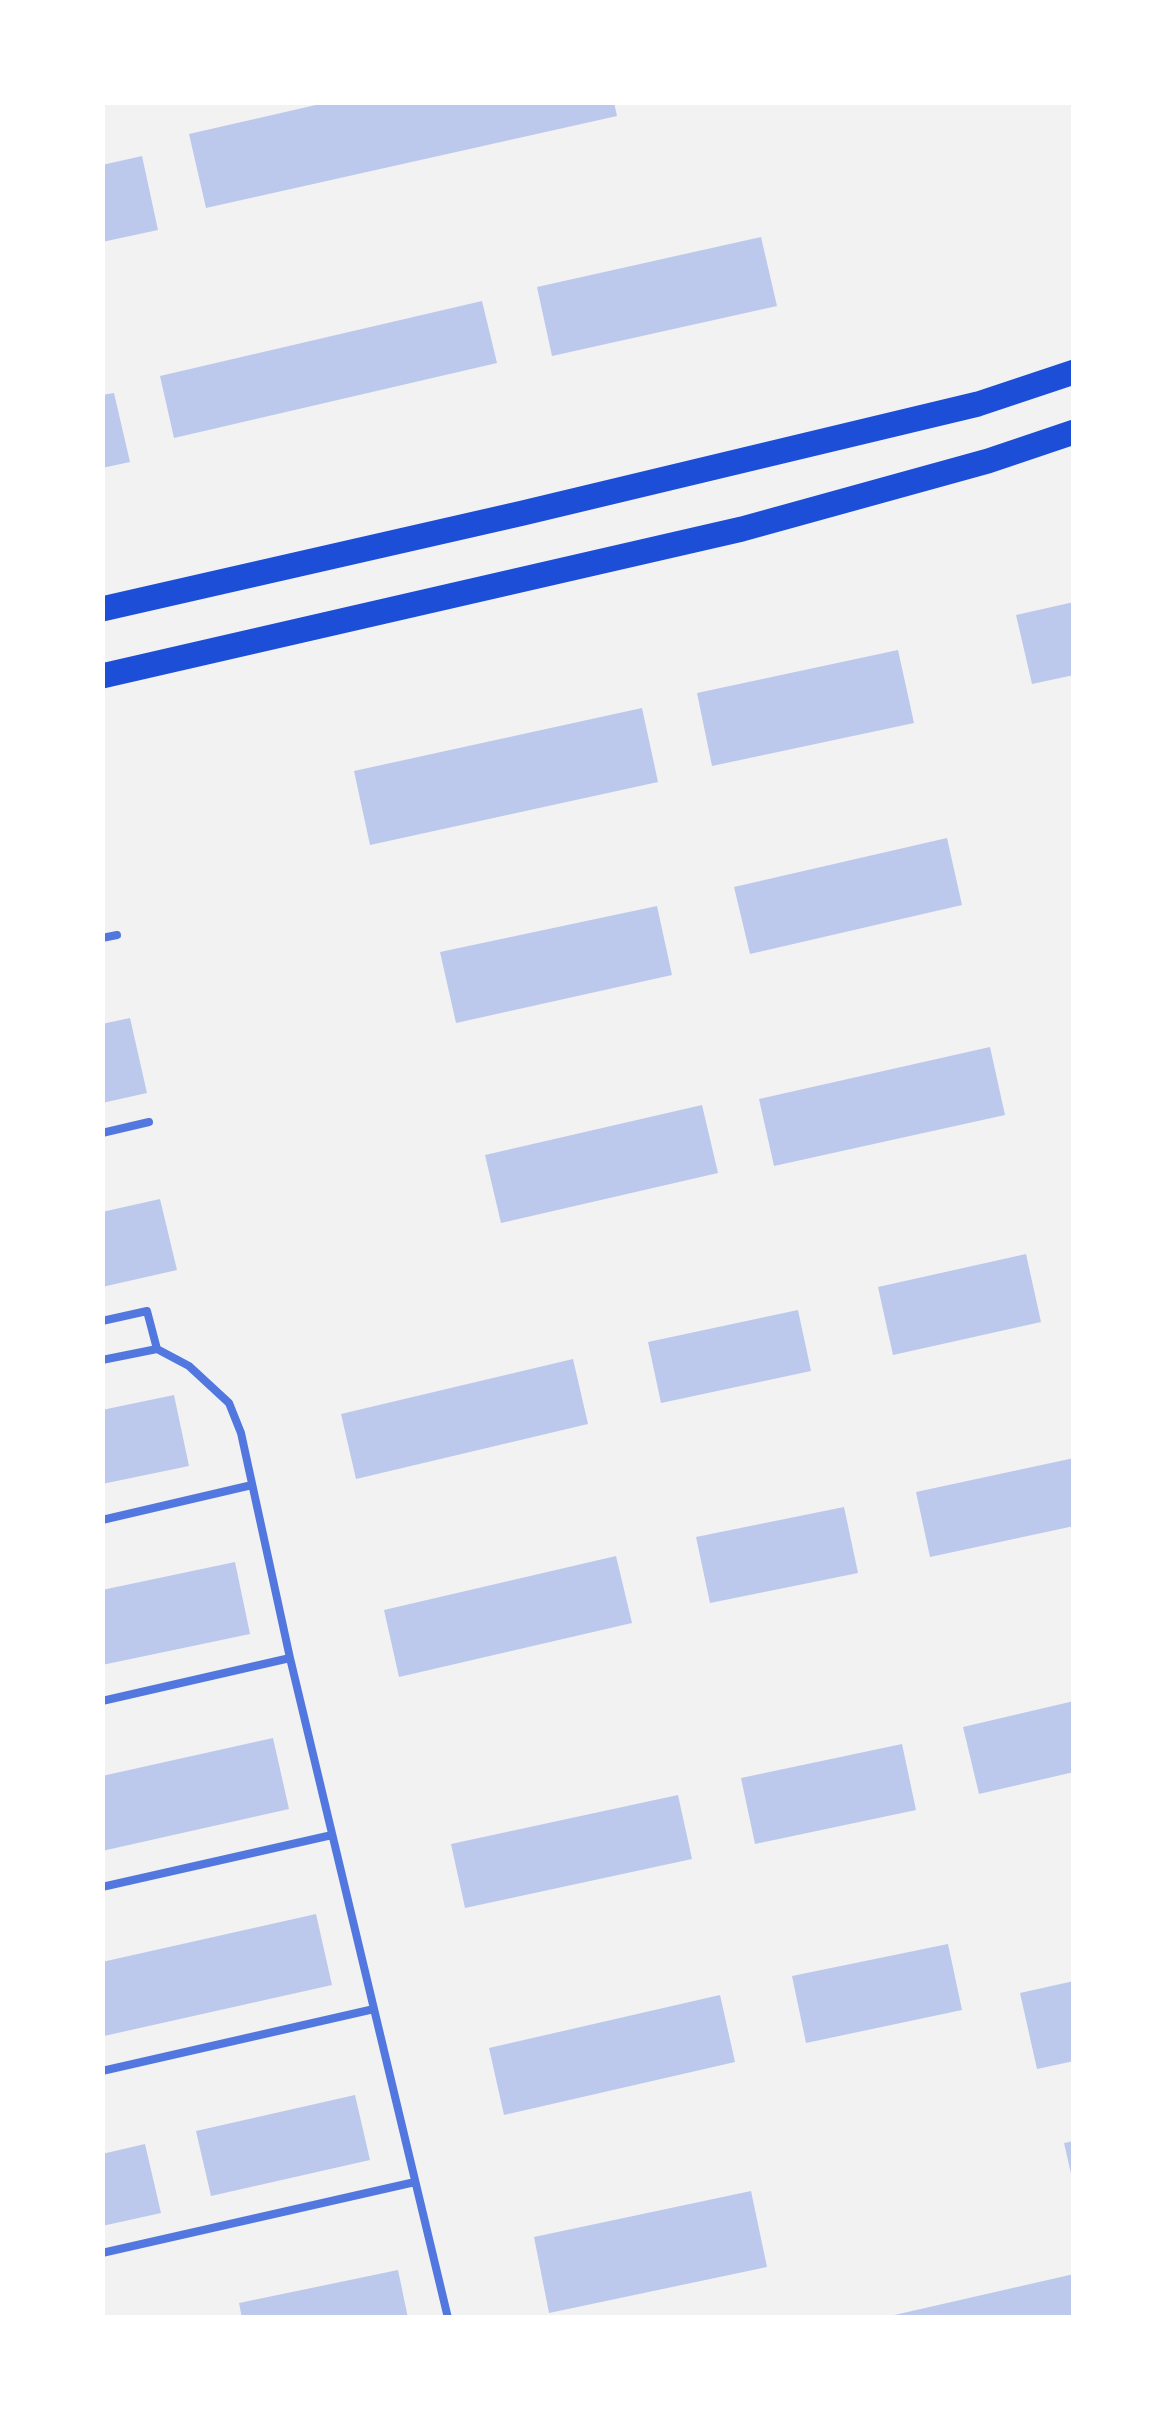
<!DOCTYPE html>
<html>
<head>
<meta charset="utf-8">
<style>
	body { margin:0 }
	#map { position:relative; width:1176px; height:2420px; overflow:hidden; background:#f2f2f2; font-family:Overpass,sans-serif }
	canvas { display:block }
	.frame { position:absolute; inset:0; border:105px solid #fff; pointer-events:none }
</style>
</head>
<body>
<div id="map">
<canvas width="1176" height="2420"></canvas>
<div class="frame"></div>
</div>
<script>
const c = document.querySelector('canvas').getContext('2d');
c.lineJoin = 'round';
function fillPath(path, color) { c.fillStyle = color; c.fill(path, 'evenodd'); }
const poly = rows => new Path2D(rows.map(r => 'M' + r).join(''));
function trace(path, color, width, dash) { c.strokeStyle = color; c.lineWidth = width; c.lineCap = dash ? 'butt' : 'round'; c.setLineDash(dash || []); c.stroke(path); }
const building = poly([
	[329,102,614,102,617,116,206,208,189,134],
	[142,156,158,230,102,242,102,165],
	[761,237,777,306,552,356,537,287],
	[482,301,497,363,174,438,160,376],
	[114,393,130,462,102,468,102,395],
	[1074,602,1074,675,1032,684,1016,615],
	[898,650,914,723,712,766,697,693],
	[642,708,658,782,370,845,354,771],
	[947,838,962,905,750,954,734,887],
	[657,906,672,975,456,1023,440,952],
	[130,1018,147,1093,102,1103,102,1024],
	[990,1047,1005,1115,774,1166,759,1099],
	[702,1105,718,1173,501,1223,485,1155],
	[160,1199,177,1270,102,1287,102,1212],
	[1026,1254,1041,1322,893,1355,878,1287],
	[798,1310,811,1371,661,1403,648,1342],
	[573,1359,588,1424,356,1479,341,1414],
	[174,1395,189,1466,102,1484,102,1410],
	[1074,1458,1074,1526,930,1557,916,1492],
	[844,1507,858,1573,710,1603,696,1537],
	[616,1556,632,1623,399,1677,384,1610],
	[235,1562,250,1634,102,1665,102,1590],
	[1074,1701,1074,1772,979,1794,963,1727],
	[273,1738,289,1809,102,1851,102,1776],
	[902,1744,916,1810,755,1844,741,1778],
	[678,1795,692,1859,465,1908,451,1844],
	[316,1914,332,1985,104,2036,102,1962],
	[948,1944,962,2010,806,2043,792,1976],
	[1074,1981,1074,2061,1037,2069,1020,1993],
	[720,1995,735,2062,504,2115,489,2048],
	[355,2095,370,2160,211,2196,196,2131],
	[1074,2141,1074,2178,1072,2178,1064,2143],
	[145,2144,161,2213,102,2226,102,2154],
	[751,2191,767,2267,549,2313,534,2237],
	[398,2270,408,2318,242,2318,239,2303],
	[1074,2274,1074,2318,890,2318,890,2316]
]);
const service = poly([
	[102,938,117,935],
	[102,1133,149,1122],
	[102,1321,147,1311,157,1349,189,1366,229,1403,241,1433,290,1658,448,2318],
	[102,1360,157,1349],
	[102,1520,252,1485],
	[102,1701,290,1658],
	[102,1887,332,1835],
	[102,2071,374,2009],
	[102,2253,415,2182]
]);
const primary = poly([
	[102,609,523,513,978,404,1074,372],
	[102,676,742,529,988,461,1074,432]
]);
fillPath(building, '#bdc9ec');
trace(service, '#5277de', 8);
trace(primary, '#1d4ed8', 25);
</script>
</body>
</html>
